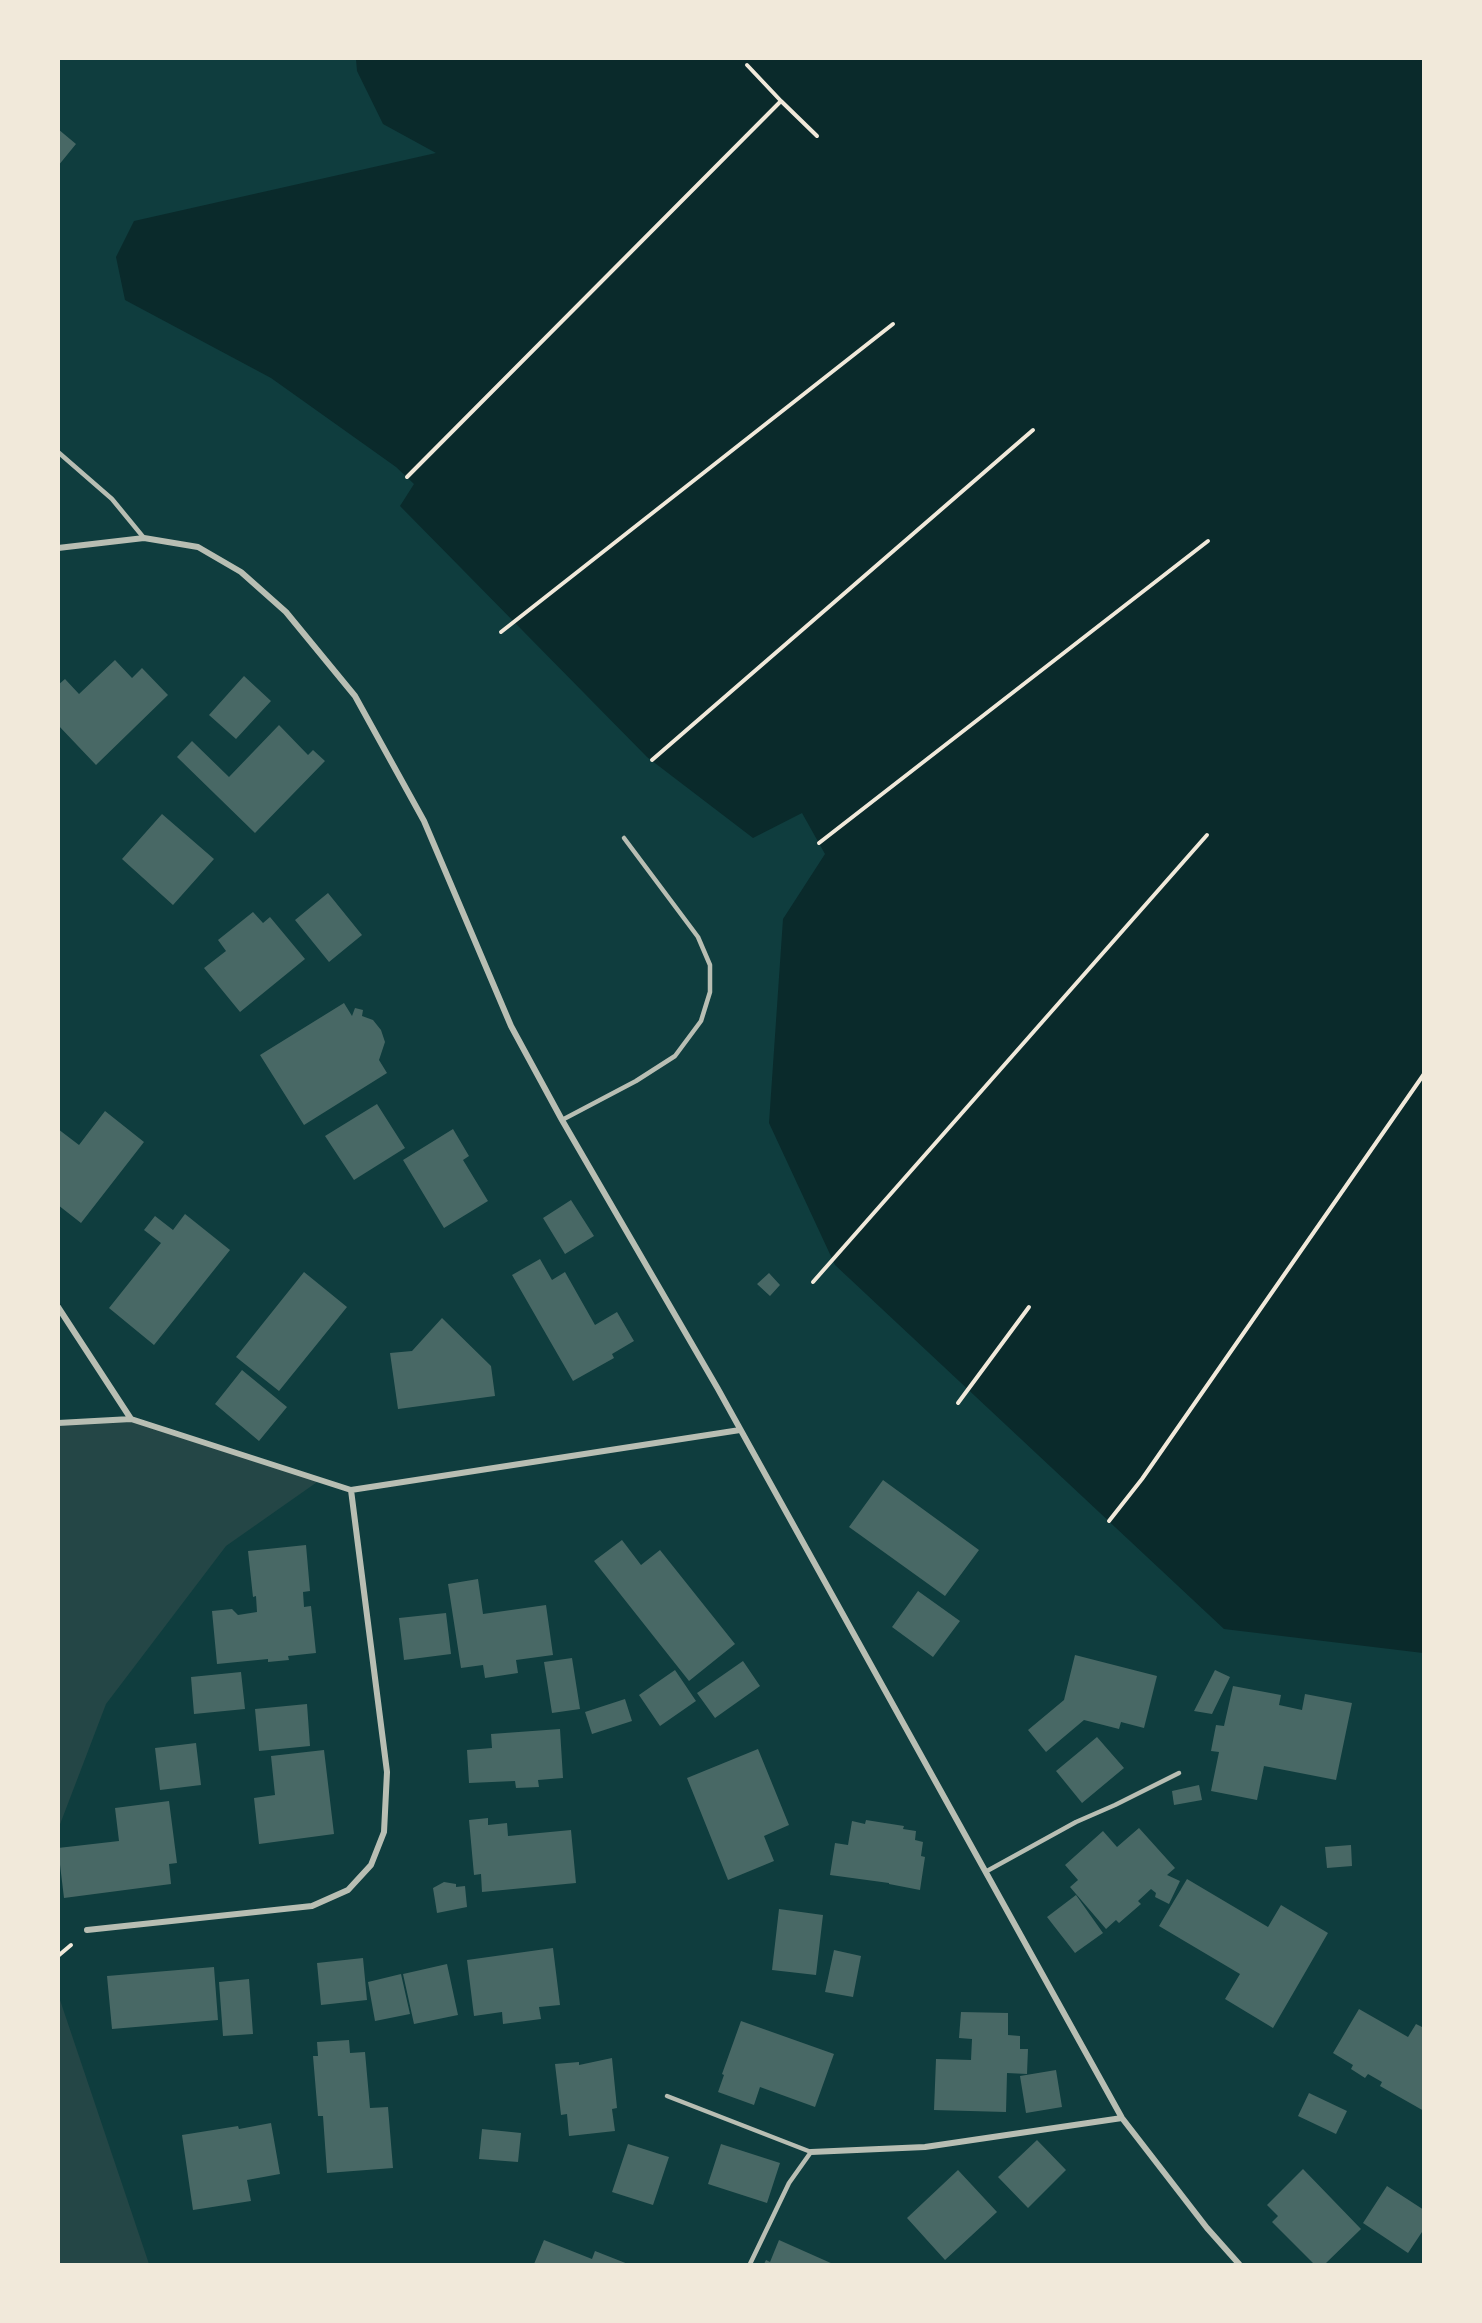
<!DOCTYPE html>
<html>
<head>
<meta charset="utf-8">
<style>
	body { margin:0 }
	#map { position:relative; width:1482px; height:2323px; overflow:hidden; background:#0f3d3e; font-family:Jost,sans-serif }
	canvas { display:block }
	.frame { position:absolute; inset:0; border:60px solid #f1e9da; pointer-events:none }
</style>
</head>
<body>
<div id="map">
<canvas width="1482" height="2323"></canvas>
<div class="frame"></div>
</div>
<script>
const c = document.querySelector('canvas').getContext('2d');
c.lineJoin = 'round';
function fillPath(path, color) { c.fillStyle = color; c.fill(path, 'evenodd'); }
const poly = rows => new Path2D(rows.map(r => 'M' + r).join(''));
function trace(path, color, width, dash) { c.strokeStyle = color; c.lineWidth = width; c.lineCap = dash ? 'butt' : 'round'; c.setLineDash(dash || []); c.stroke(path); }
const green = poly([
	[131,1419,320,1480,226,1546,106,1704,59,1827,59,1423],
	[59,1997,149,2264,59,2264]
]);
const water = poly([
	[356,59,1423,59,1423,1653,1224,1629,835,1265,769,1123,783,919,825,854,802,813,753,838,647,757,400,506,414,484,396,467,271,378,125,300,116,257,134,221,436,153,383,124,357,71]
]);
const building = poly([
	[58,129,76,144,58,166],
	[115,660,132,678,142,668,168,695,96,765,58,725,58,685,65,679,79,694],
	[244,676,271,701,236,739,209,715],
	[279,725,308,755,313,750,325,761,255,833,177,757,192,741,229,777],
	[162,814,214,859,173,905,122,859],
	[328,893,362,935,329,962,295,920],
	[253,912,263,923,270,917,305,959,240,1012,204,968,226,951,218,940],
	[344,1003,352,1016,355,1008,363,1010,362,1016,373,1020,381,1030,385,1042,379,1060,387,1073,304,1125,260,1055],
	[377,1104,405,1148,354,1180,325,1136],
	[105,1111,144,1142,81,1223,58,1205,58,1129,79,1145],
	[453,1129,469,1156,463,1160,488,1201,444,1228,403,1160],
	[571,1200,594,1236,565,1254,543,1218],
	[185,1214,230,1250,154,1345,109,1308,161,1243,144,1230,155,1216,173,1230],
	[540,1259,552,1280,565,1272,595,1325,617,1312,634,1341,612,1354,614,1358,573,1381,512,1275],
	[304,1272,347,1307,279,1391,236,1357],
	[769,1273,780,1285,770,1296,757,1284],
	[442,1318,491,1366,495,1396,398,1409,390,1353,412,1351],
	[242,1370,287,1407,259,1441,215,1404],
	[883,1480,979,1550,945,1596,849,1527],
	[622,1540,641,1565,660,1550,735,1644,689,1681,594,1561],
	[306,1545,310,1591,303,1592,304,1607,311,1606,316,1653,288,1656,289,1660,268,1662,268,1659,217,1664,212,1611,232,1609,238,1615,257,1612,256,1596,253,1597,248,1551],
	[478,1579,483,1614,546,1605,553,1655,516,1660,518,1673,485,1678,483,1665,461,1668,448,1584],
	[918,1591,960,1621,933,1657,892,1627],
	[446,1613,451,1654,404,1660,399,1618],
	[1075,1655,1157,1676,1144,1728,1121,1722,1119,1729,1084,1720,1046,1752,1028,1730,1064,1700],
	[572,1658,580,1709,552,1713,544,1662],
	[743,1661,760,1686,715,1718,697,1693],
	[675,1670,696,1701,660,1726,639,1695],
	[1215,1670,1230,1677,1212,1714,1194,1711],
	[241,1672,245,1709,194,1714,191,1677],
	[1233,1686,1281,1695,1279,1705,1302,1710,1305,1694,1352,1703,1336,1780,1264,1766,1257,1800,1211,1791,1219,1752,1211,1751,1216,1725,1224,1726],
	[625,1699,632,1721,592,1734,585,1712],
	[307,1704,310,1746,259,1751,255,1709],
	[560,1729,563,1778,538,1780,539,1787,516,1788,515,1781,469,1783,467,1750,492,1748,491,1734],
	[1097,1737,1124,1768,1082,1803,1056,1771],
	[196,1743,201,1785,160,1790,155,1748],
	[758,1749,789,1825,764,1836,774,1861,728,1880,687,1778],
	[324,1750,334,1834,259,1844,254,1798,275,1795,271,1756],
	[1199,1785,1202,1800,1174,1805,1172,1791],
	[169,1801,177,1863,169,1864,171,1884,64,1898,58,1848,119,1841,115,1808],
	[488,1818,488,1825,507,1823,508,1836,571,1830,576,1883,482,1892,481,1874,474,1875,469,1820],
	[866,1820,904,1826,903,1829,916,1831,915,1840,923,1842,921,1856,925,1857,920,1890,889,1884,889,1883,830,1875,835,1843,848,1845,852,1821,865,1824],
	[1139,1828,1175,1868,1167,1875,1180,1881,1169,1904,1155,1897,1156,1893,1151,1889,1138,1901,1141,1904,1119,1923,1116,1920,1106,1929,1070,1887,1078,1880,1065,1865,1103,1831,1117,1847],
	[1351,1845,1352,1866,1327,1868,1325,1847],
	[1187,1879,1268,1927,1281,1905,1328,1933,1273,2028,1225,1999,1240,1974,1159,1926],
	[444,1882,456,1884,456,1887,465,1886,467,1907,437,1913,433,1888],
	[1076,1895,1103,1933,1075,1953,1047,1917],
	[779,1909,823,1915,816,1975,772,1970],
	[553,1948,560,2005,539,2007,541,2019,503,2024,502,2012,474,2016,467,1960],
	[834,1950,861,1956,853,1997,825,1992],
	[363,1958,367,2000,321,2005,317,1963],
	[447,1964,458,2015,414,2024,403,1974],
	[214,1967,218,2020,112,2029,107,1976],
	[401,1974,410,2014,375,2021,368,1982],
	[249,1979,253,2034,223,2036,219,1982],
	[1359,2009,1408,2037,1416,2024,1424,2028,1424,2111,1380,2086,1382,2082,1368,2074,1365,2078,1351,2069,1353,2065,1333,2053],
	[961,2012,1008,2013,1008,2035,1020,2036,1020,2049,1028,2049,1027,2074,1007,2073,1006,2112,934,2110,936,2059,971,2060,972,2039,959,2038],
	[741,2021,834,2054,815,2107,760,2087,754,2105,718,2092,724,2075,722,2074],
	[349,2040,350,2053,365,2052,370,2108,388,2107,393,2168,327,2173,323,2116,318,2116,313,2056,318,2056,317,2042],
	[612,2058,617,2108,612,2109,615,2131,569,2136,567,2114,561,2115,555,2064,579,2062,579,2065],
	[1056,2070,1062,2107,1026,2113,1020,2076],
	[1309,2093,1347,2111,1336,2134,1298,2116],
	[271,2123,280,2174,247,2180,251,2201,193,2210,182,2135,238,2126,239,2129],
	[482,2129,521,2133,518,2162,479,2159],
	[1037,2140,1066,2170,1028,2208,998,2177],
	[628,2144,669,2157,653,2205,612,2192],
	[721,2144,780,2163,767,2203,708,2184],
	[1303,2169,1361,2229,1325,2264,1314,2264,1272,2222,1278,2216,1267,2205],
	[958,2170,997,2212,945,2260,907,2218],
	[1387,2186,1424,2210,1424,2229,1408,2253,1363,2223],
	[544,2240,592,2259,595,2251,628,2264,534,2264],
	[779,2240,833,2264,764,2264,766,2260,770,2262]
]);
const path = poly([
	[747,65,781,101],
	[407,477,781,101,817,136],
	[501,632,893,324],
	[652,760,1033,430],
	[819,843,1208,541],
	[813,1282,1207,835],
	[958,1403,1029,1307],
	[1109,1521,1142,1479,1424,1074],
	[58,1956,71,1945]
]);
const service = poly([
	[58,452,112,499,144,538],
	[562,1120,636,1081,675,1056,701,1021,710,992,710,965,698,937,624,838],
	[987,1871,1076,1822,1115,1805,1179,1773],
	[667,2096,811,2152,789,2183,750,2264]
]);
const minor = poly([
	[58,548,144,538,198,547,241,572,286,612,355,696,424,821,511,1026,562,1120,718,1389,1122,2118,1207,2228,1239,2264],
	[58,1307,131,1419,351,1490,740,1430],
	[58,1423,131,1419],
	[87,1930,312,1906,348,1890,371,1865,384,1832,387,1772,351,1490],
	[811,2152,925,2147,1122,2118]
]);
fillPath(green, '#244646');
fillPath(water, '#0a2a2b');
fillPath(building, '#486865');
trace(path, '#f1e9da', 4);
trace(service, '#b8beb3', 4.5);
trace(minor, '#b8beb3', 6);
</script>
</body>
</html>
